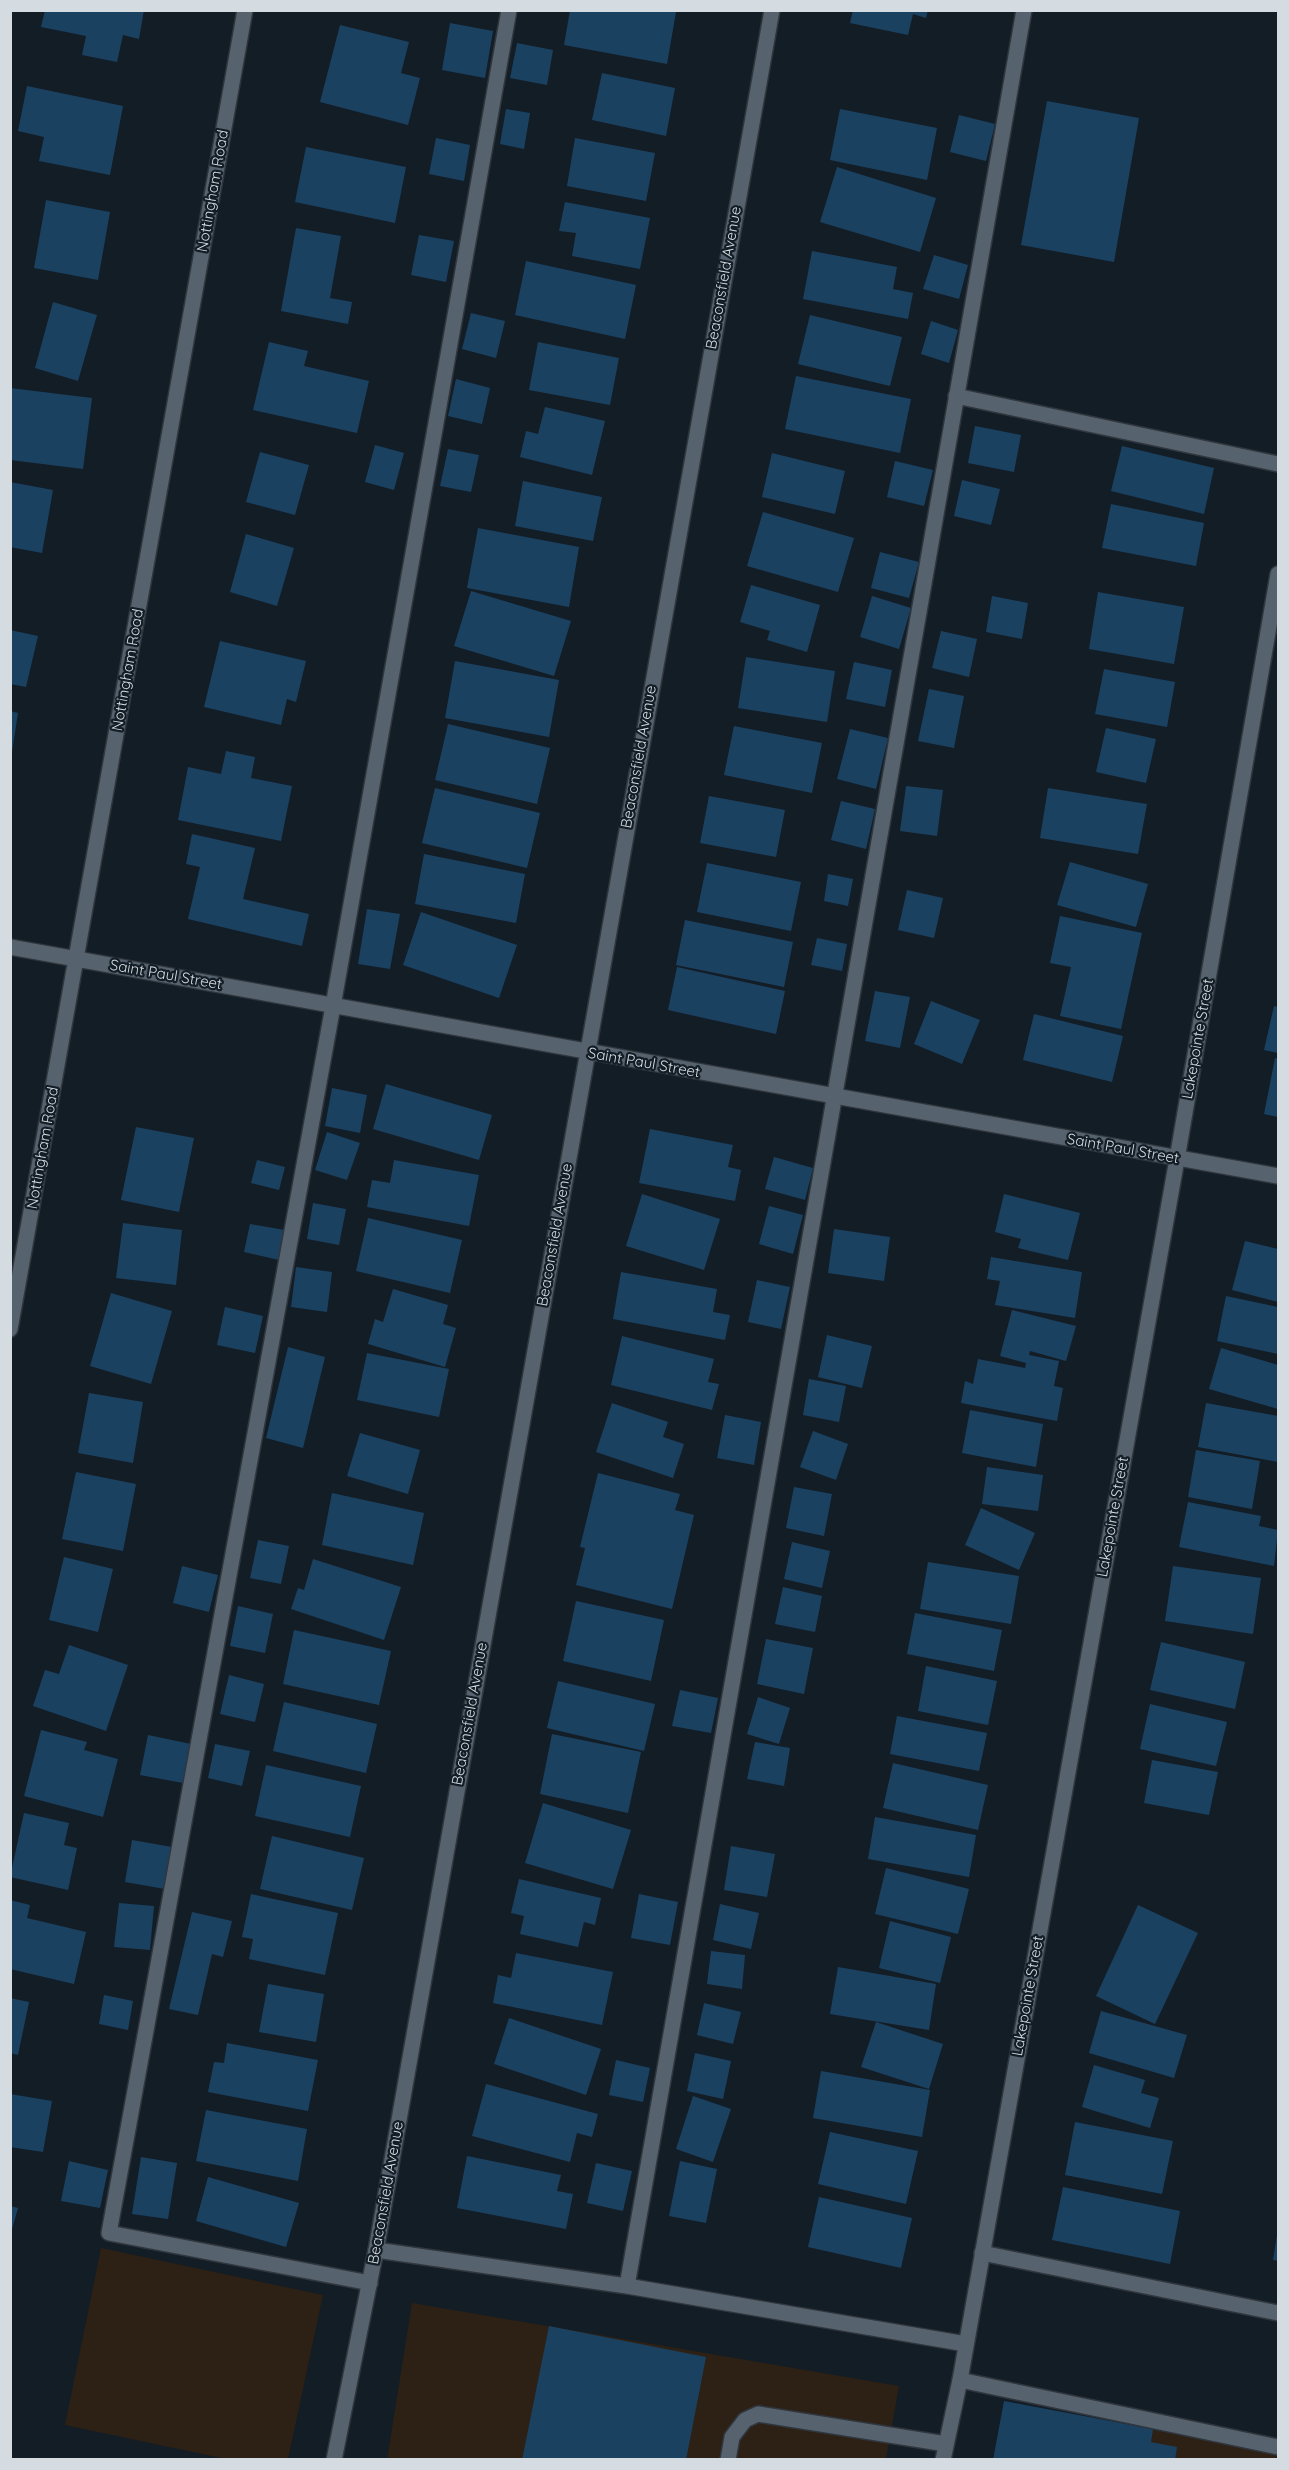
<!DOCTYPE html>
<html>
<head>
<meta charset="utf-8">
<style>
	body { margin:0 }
	#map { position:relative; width:1289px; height:2470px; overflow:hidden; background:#131d26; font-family:Quicksand,sans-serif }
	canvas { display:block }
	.frame { position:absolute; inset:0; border:12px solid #d4dbe1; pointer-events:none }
</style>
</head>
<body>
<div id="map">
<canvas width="1289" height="2470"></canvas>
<div class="frame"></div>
</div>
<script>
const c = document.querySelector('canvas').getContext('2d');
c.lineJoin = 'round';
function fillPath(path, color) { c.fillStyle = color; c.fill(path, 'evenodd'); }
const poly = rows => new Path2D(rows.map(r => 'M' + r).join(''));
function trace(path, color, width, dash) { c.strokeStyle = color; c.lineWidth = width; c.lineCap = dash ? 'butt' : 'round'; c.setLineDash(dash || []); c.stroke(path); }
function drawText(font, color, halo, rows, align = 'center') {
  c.font = font + ' Quicksand,sans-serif'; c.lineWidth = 4.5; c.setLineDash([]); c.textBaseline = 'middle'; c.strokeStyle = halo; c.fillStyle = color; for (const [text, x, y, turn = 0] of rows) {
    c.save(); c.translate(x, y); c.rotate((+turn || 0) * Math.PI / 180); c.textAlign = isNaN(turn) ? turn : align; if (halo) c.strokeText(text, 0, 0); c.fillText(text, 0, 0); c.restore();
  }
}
const commercial = poly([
	[101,2248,323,2295,288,2459,226,2459,65,2425],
	[412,2303,899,2386,886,2459,387,2460],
	[1010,2403,1278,2453,1278,2460,999,2460]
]);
const building = poly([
	[45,10,144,10,139,39,123,35,117,62,82,55,86,36,41,27],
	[570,10,665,10,676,12,667,64,564,45],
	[853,10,928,10,926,18,913,14,908,35,850,23],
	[450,23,493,31,485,78,442,70],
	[340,25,409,42,401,73,420,78,408,125,320,102],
	[517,43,553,50,547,85,510,78],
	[602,73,675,88,666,136,592,120],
	[27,86,123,106,110,175,39,161,44,137,18,131],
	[1047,101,1139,118,1114,262,1021,245],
	[506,109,530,113,524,149,500,144],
	[840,109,937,128,927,180,830,160],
	[959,115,995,124,986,161,950,152],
	[436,138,470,145,464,181,429,174],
	[575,138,655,153,646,201,567,186],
	[306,147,406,167,395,223,295,202],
	[837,167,936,198,920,252,820,222],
	[46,200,110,212,98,280,34,268],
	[565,202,650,218,640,269,572,256,576,233,559,231],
	[296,228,341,236,330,298,352,302,348,324,281,311],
	[419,235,454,241,446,282,411,275],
	[812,251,897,267,893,289,913,293,908,319,803,299],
	[934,255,968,265,959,299,923,289],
	[526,261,636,285,625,339,515,315],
	[53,302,97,315,78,381,35,368],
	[471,313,505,321,496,358,462,349],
	[810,315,902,337,890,386,798,364],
	[931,321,958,330,949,363,921,354],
	[269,342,308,351,304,366,369,381,357,433,253,410],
	[538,342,619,358,610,405,529,390],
	[796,376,911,399,900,453,785,429],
	[456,379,490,388,482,424,448,416],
	[10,388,92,398,83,469,10,460],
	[545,407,605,421,592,475,520,457,526,431,538,434],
	[975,426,1021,435,1014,472,968,463],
	[375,445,404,453,394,490,365,482],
	[1122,446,1214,468,1204,514,1111,491],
	[448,449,479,455,471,492,440,486],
	[260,452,309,465,295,515,246,502],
	[772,453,845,471,835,514,762,497],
	[895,461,933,470,924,506,887,497],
	[962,480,1000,489,991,525,954,516],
	[523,481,602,497,593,541,515,526],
	[10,482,53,490,42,553,10,547],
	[1111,504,1204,523,1196,566,1102,548],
	[763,512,854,538,838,592,747,566],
	[478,528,579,547,569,607,467,588],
	[246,534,294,548,277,606,230,592],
	[880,552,919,562,909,598,871,588],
	[751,585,820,605,807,652,767,640,770,631,740,622],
	[471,591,571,621,554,676,454,646],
	[1098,592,1184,607,1174,664,1089,649],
	[872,596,911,608,899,649,860,637],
	[992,596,1028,603,1022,639,986,632],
	[10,630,38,636,26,687,10,684],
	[941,631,977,639,969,677,932,668],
	[220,641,306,661,296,702,287,699,281,725,204,707],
	[746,657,835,671,827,722,738,708],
	[455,661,559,680,549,737,445,718],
	[854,662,892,670,885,707,846,699],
	[1104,669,1175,682,1167,727,1095,714],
	[929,689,964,696,954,748,918,741],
	[10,711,18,713,12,752,10,752],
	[448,724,550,748,537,804,435,780],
	[734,726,822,743,812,793,724,775],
	[1106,728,1156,739,1146,783,1096,772],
	[850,729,888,738,876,789,837,779],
	[226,751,255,757,251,778,292,786,281,841,178,820,188,767,221,774],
	[906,786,943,790,937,836,900,831],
	[435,788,540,813,527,868,422,843],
	[1048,788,1147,804,1138,854,1040,838],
	[709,796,785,810,776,857,700,843],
	[841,801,875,809,866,849,831,840],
	[192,834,255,848,243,899,309,914,302,946,188,919,200,867,186,864],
	[424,854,525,874,516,923,415,904],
	[1070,862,1148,884,1136,927,1057,905],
	[707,863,801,882,791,931,697,912],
	[828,874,853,879,848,906,824,901],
	[907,890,943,898,934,938,898,930],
	[367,909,400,914,390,969,358,964],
	[421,912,517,945,499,998,403,965],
	[1060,916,1142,933,1121,1029,1060,1016,1071,967,1050,963],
	[685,920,793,942,784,987,676,965],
	[817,938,847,944,842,971,811,965],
	[677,967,785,991,776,1034,668,1010],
	[875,991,910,997,900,1048,865,1041],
	[931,1001,980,1020,962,1064,914,1044],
	[1274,1006,1278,1007,1278,1053,1264,1050],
	[1034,1014,1123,1036,1112,1082,1023,1060],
	[1275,1058,1278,1059,1278,1117,1264,1114],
	[386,1084,492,1115,479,1160,373,1129],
	[332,1088,367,1095,360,1133,325,1126],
	[136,1127,194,1138,179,1212,121,1200],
	[650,1129,733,1145,728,1167,741,1170,735,1201,639,1183],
	[327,1132,360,1143,347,1180,315,1170],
	[774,1157,813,1168,805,1200,765,1189],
	[257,1160,285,1167,279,1190,251,1183],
	[394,1160,479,1175,469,1226,367,1207,372,1180,390,1183],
	[642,1194,720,1219,704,1270,626,1246],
	[1004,1194,1080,1213,1068,1260,1018,1248,1021,1239,995,1232],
	[313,1203,346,1209,339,1245,307,1239],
	[769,1206,803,1215,793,1254,759,1244],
	[368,1218,462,1240,450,1293,356,1271],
	[123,1223,182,1230,176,1285,116,1278],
	[250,1224,285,1230,279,1260,244,1252],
	[834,1229,890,1237,884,1281,828,1273],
	[1245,1241,1278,1249,1278,1302,1232,1290],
	[991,1257,1082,1272,1075,1318,995,1305,1000,1281,987,1279],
	[296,1267,332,1272,327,1312,291,1307],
	[621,1272,717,1289,713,1312,730,1315,725,1340,613,1319],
	[757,1280,790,1287,781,1329,748,1322],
	[393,1289,448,1305,443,1324,456,1328,445,1367,368,1344,375,1319,383,1322],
	[111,1293,172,1311,151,1384,90,1366],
	[1226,1296,1278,1307,1278,1354,1217,1341],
	[225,1307,263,1316,255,1353,217,1345],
	[1012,1310,1076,1326,1066,1361,1030,1351,1029,1355,1059,1361,1054,1386,1063,1388,1057,1421,961,1403,965,1381,973,1384,978,1359,1025,1368,1026,1363,1000,1356],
	[827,1335,872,1346,862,1388,818,1377],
	[622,1336,714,1359,708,1382,719,1384,712,1410,611,1385],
	[288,1347,325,1357,303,1448,266,1438],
	[1221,1348,1278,1365,1278,1409,1209,1389],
	[367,1353,449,1369,439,1417,357,1400],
	[809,1379,846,1386,839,1422,803,1415],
	[89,1393,143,1402,133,1463,78,1453],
	[612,1403,668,1422,663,1437,684,1444,673,1478,596,1452],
	[1206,1403,1278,1416,1278,1462,1198,1447],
	[970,1410,1043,1424,1036,1467,962,1453],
	[725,1415,761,1422,754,1465,717,1458],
	[813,1431,848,1444,836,1480,800,1467],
	[360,1433,420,1450,408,1494,347,1476],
	[1196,1450,1260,1461,1252,1509,1188,1497],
	[987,1467,1043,1475,1038,1511,982,1504],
	[76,1472,136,1484,123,1551,62,1539],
	[598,1473,680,1494,675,1510,694,1515,672,1609,576,1585,585,1548,580,1547],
	[794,1487,832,1494,824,1536,786,1528],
	[332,1493,424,1513,413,1565,322,1545],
	[1188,1502,1261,1516,1259,1526,1278,1530,1274,1566,1179,1547],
	[981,1508,1035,1533,1019,1570,965,1545],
	[258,1540,289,1546,281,1584,250,1578],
	[792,1542,830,1551,822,1588,784,1579],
	[64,1557,113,1569,98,1632,49,1620],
	[313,1559,401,1587,384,1640,291,1609,298,1588,304,1590],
	[928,1562,1019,1576,1011,1624,920,1609],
	[182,1566,218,1575,209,1612,173,1603],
	[1173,1566,1261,1578,1253,1634,1165,1621],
	[783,1587,822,1596,815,1632,775,1624],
	[576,1601,664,1620,651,1681,563,1661],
	[238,1606,273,1614,265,1653,230,1646],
	[915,1613,1002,1630,994,1671,907,1654],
	[294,1630,391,1651,379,1705,283,1684],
	[766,1639,813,1648,804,1694,757,1684],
	[1161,1642,1245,1662,1235,1709,1150,1690],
	[69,1645,128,1665,106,1731,33,1706,45,1670,59,1674],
	[926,1666,997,1681,988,1725,918,1711],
	[229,1675,264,1684,255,1722,220,1714],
	[558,1681,655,1704,644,1751,547,1728],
	[680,1690,718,1698,711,1733,672,1726],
	[758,1697,790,1708,779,1744,747,1734],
	[284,1702,377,1724,366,1773,273,1751],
	[1150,1704,1227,1722,1216,1766,1140,1749],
	[897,1716,987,1733,979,1771,890,1754],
	[41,1730,87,1742,84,1750,118,1759,103,1817,24,1796],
	[552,1734,641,1752,628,1813,540,1794],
	[148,1735,191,1744,183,1783,140,1775],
	[755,1742,790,1748,784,1786,747,1779],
	[215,1744,250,1751,242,1786,208,1778],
	[1152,1760,1218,1772,1209,1815,1144,1803],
	[893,1763,988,1785,978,1830,883,1808],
	[266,1765,361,1786,350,1837,255,1816],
	[543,1803,631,1830,613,1889,525,1863],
	[24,1813,69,1823,64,1845,77,1848,68,1890,10,1877],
	[875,1817,976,1835,969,1877,868,1859],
	[272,1836,364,1858,352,1910,260,1889],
	[132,1840,172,1847,165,1889,125,1882],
	[731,1846,775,1854,767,1897,724,1890],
	[886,1868,969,1889,958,1934,875,1914],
	[519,1879,601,1898,595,1925,584,1922,578,1947,520,1934,524,1916,511,1913],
	[251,1894,338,1913,325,1975,249,1959,253,1939,242,1937],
	[639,1894,678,1902,670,1945,631,1938],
	[10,1900,30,1905,27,1918,86,1932,74,1984,10,1969],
	[119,1903,154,1906,150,1950,114,1947],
	[720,1904,759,1913,751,1949,713,1940],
	[1138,1905,1198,1933,1155,2024,1096,1996],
	[192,1912,232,1921,223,1957,212,1954,198,2015,169,2009],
	[890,1921,951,1937,940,1983,879,1968],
	[711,1951,745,1955,742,1989,707,1984],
	[516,1953,613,1972,602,2025,493,2003,498,1975,511,1978],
	[838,1967,936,1984,929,2030,830,2014],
	[268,1984,324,1994,316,2042,259,2032],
	[104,1995,133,2001,128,2030,99,2024],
	[10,1998,29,2002,18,2055,10,2053],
	[704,2003,741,2012,733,2044,697,2035],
	[1101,2011,1187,2035,1174,2078,1089,2053],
	[509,2018,601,2049,586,2095,494,2064],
	[876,2022,943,2044,929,2089,861,2067],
	[227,2043,318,2060,308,2111,208,2092,214,2062,224,2063],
	[695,2053,731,2061,723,2099,687,2091],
	[616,2060,650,2068,643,2102,609,2095],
	[1094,2065,1145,2080,1141,2093,1159,2098,1150,2128,1082,2107],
	[821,2071,930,2090,922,2137,813,2118],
	[486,2084,598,2114,592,2137,577,2133,570,2162,472,2136],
	[10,2094,52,2101,43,2152,10,2147],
	[693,2096,731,2109,713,2162,676,2149],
	[206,2110,307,2129,298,2181,196,2161],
	[1075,2122,1173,2141,1162,2194,1065,2175],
	[830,2132,918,2151,906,2204,818,2184],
	[467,2156,561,2175,557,2191,573,2194,566,2229,457,2208],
	[141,2157,177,2163,168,2219,132,2214],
	[69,2161,108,2170,100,2208,61,2201],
	[680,2161,717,2169,706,2223,669,2216],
	[596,2163,632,2171,623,2211,587,2203],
	[208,2177,299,2203,286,2247,196,2221],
	[1063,2187,1180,2211,1170,2264,1052,2240],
	[819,2197,912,2218,901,2268,808,2247],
	[10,2206,18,2208,11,2233,10,2233],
	[1277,2235,1278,2235,1278,2261,1273,2260],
	[549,2326,706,2357,686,2460,522,2460],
	[1004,2401,1153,2429,1151,2442,1177,2447,1175,2460,993,2460]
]);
const lane = poly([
	[956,396,1278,464],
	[376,2250,627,2286,966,2344],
	[982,2253,1278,2313],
	[370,2283,109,2233,333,1006,509,10],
	[627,2286,1024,10],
	[960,2380,1278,2447],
	[728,2460,732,2437,745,2420,758,2414,946,2444]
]);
const street = poly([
	[10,947,1278,1176],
	[10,1329,245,10],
	[334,2460,376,2250,772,10],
	[943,2460,960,2380,1177,1159,1278,574]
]);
const streetNames = [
	["Nottingham Road",213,191,-80],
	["Beaconsfield Avenue",724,278,-80],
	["Nottingham Road",128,670,-80],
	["Beaconsfield Avenue",639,757,-80],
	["Saint Paul Street",166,975,10],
	["Lakepointe Street",1198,1039,-80],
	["Saint Paul Street",644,1063,10],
	["Nottingham Road",43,1148,-80],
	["Saint Paul Street",1123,1149,10],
	["Beaconsfield Avenue",555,1235,-80],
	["Lakepointe Street",1113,1517,-80],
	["Beaconsfield Avenue",470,1714,-80],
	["Lakepointe Street",1028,1996,-80],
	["Beaconsfield Avenue",386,2193,-80]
];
fillPath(commercial, '#2d2014');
fillPath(building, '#1b4161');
trace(lane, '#30363d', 18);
trace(street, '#30363d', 18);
trace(lane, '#56626e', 15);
trace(street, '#56626e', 15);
drawText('15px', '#d4dbe1', '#131d26', streetNames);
</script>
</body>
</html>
